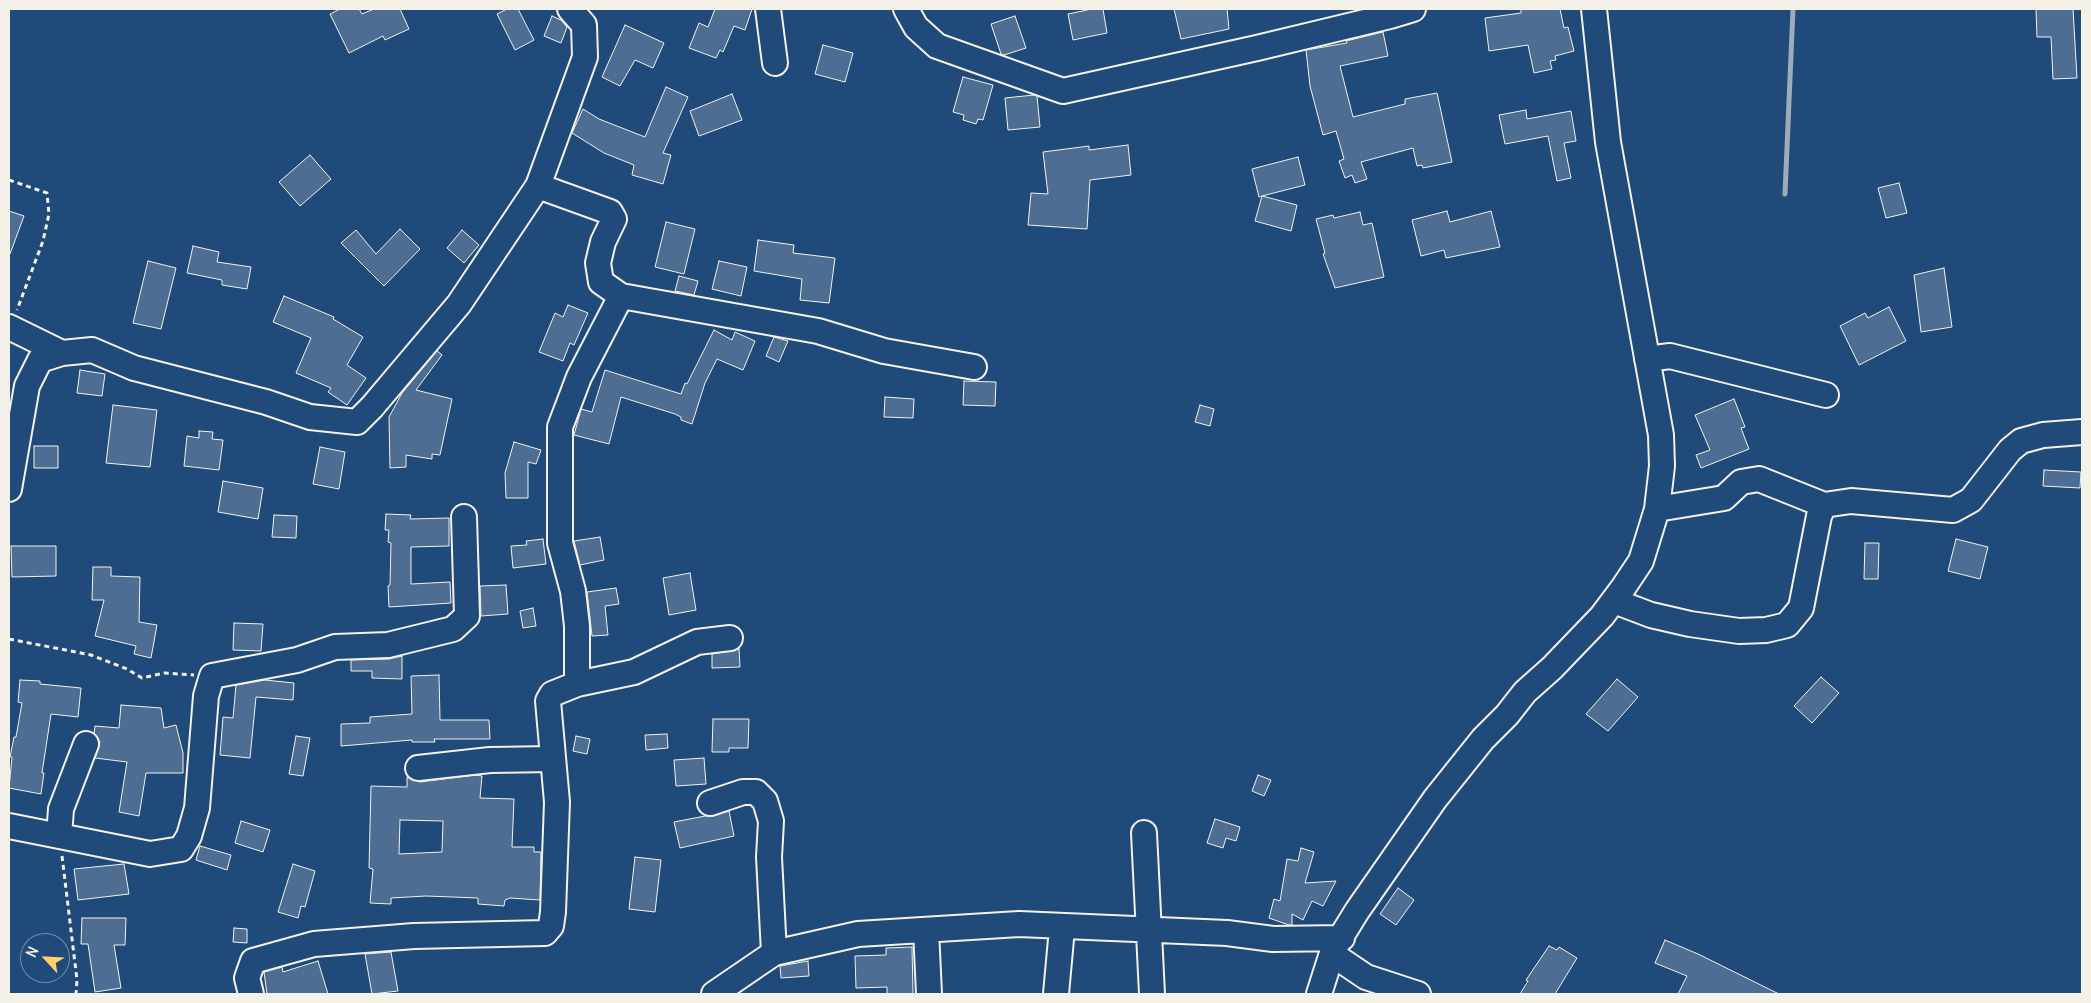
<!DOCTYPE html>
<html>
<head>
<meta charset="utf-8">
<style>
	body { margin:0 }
	#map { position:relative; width:2091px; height:1003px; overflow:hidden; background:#1f4a7a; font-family:Delius,sans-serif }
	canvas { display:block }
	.frame { position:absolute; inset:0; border:10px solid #f4f1e8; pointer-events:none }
	.north { position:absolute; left:20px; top:933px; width:50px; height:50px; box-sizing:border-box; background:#1f4a7a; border:1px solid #748da6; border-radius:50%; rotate:295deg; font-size:14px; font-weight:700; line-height:20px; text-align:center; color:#f4f1e8 }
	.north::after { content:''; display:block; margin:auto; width:18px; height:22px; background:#ffd166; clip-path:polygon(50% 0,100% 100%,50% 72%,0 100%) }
</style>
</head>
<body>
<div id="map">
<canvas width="2091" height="1003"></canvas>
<div class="frame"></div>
<div class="north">N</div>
</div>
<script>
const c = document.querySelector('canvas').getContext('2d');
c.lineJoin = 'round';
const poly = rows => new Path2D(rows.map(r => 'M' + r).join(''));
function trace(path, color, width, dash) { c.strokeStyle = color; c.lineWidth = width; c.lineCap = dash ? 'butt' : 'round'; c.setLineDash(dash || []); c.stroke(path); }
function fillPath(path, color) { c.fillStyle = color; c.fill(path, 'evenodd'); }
const stream = poly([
	[1785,194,1793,9]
]);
const building = poly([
	[340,9,359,9,362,14,374,9,400,9,409,29,385,40,383,36,349,53,330,14,340,9],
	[507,9,518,9,534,40,515,50,497,14,507,9],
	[715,9,752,9,745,30,734,26,723,52,720,50,716,58,689,48,699,23,708,27,715,9],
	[1092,9,1103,9,1107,33,1073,40,1068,14,1092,9],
	[1174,9,1227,9,1229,29,1181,39,1174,9],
	[1521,9,1560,9,1564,28,1568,27,1574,51,1555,56,1556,60,1550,61,1552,69,1534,73,1528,45,1489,51,1485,18,1521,13,1521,9],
	[2036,9,2073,9,2077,78,2053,79,2051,37,2037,37,2036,9],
	[552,16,561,20,567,27,561,43,544,36,552,16],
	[1015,16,1026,48,1004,55,1001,54,991,24,1015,16],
	[625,25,664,43,653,68,635,60,620,86,602,77,625,25],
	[1383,32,1388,56,1340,66,1353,117,1405,104,1405,99,1437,93,1452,162,1423,168,1422,165,1417,166,1413,148,1361,162,1367,179,1355,183,1352,175,1345,178,1339,161,1344,159,1336,131,1323,135,1310,86,1306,50,1347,43,1346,41,1383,32],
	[823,45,853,53,845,82,815,74,823,45],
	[963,77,993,85,983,120,978,119,976,124,963,120,964,115,953,112,963,77],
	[666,87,688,97,663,153,671,155,663,184,632,175,634,165,604,153,572,133,583,109,599,119,645,137,666,87],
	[732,94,742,120,699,136,690,111,732,94],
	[1034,95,1037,96,1040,127,1008,130,1005,98,1034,95],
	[1526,110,1527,119,1571,111,1576,141,1564,143,1571,178,1557,181,1548,136,1505,144,1499,115,1526,110],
	[1128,145,1131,175,1090,180,1087,229,1028,225,1031,193,1048,194,1043,152,1089,146,1089,150,1128,145],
	[310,155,331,179,300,206,279,182,310,155],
	[1298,157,1305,185,1262,196,1297,205,1291,231,1255,221,1262,196,1259,197,1252,169,1298,157],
	[1899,183,1907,213,1886,218,1878,188,1899,183],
	[9,211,24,216,10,254,9,254,9,211],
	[1447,211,1450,222,1491,211,1500,247,1446,258,1444,250,1421,256,1412,220,1447,211],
	[1360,212,1363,225,1372,223,1384,277,1335,288,1323,254,1325,253,1316,219,1333,215,1334,218,1360,212],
	[666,222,695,229,684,274,655,267,666,222],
	[400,229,420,249,384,286,341,243,356,230,376,254,400,229],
	[462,230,479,245,464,263,447,248,462,230],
	[758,240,794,245,793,253,835,258,829,303,800,300,802,279,754,271,758,240],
	[193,246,219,252,217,262,251,267,247,289,222,285,222,280,187,273,193,246],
	[148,261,176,268,161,329,133,323,148,261],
	[719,261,747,267,741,296,712,289,719,261],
	[1944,268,1952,327,1921,332,1914,275,1944,268],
	[679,276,698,281,694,295,675,291,679,276],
	[284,296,334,317,333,319,363,337,347,365,366,378,347,405,328,392,331,388,296,373,311,338,273,322,284,296],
	[568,305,588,313,574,345,570,343,563,361,539,352,555,313,563,317,568,305],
	[1889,307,1906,341,1859,365,1840,326,1865,313,1868,318,1889,307],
	[714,330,732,340,735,332,755,341,743,370,717,359,705,383,692,424,681,420,681,417,675,414,621,397,609,444,574,435,581,409,592,412,605,370,681,394,685,383,687,384,714,330],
	[774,337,788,341,779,362,766,356,774,337],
	[437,351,442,355,416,390,452,399,440,455,432,454,432,459,406,455,406,467,390,468,389,417,402,393,437,351],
	[80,370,105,374,102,396,77,393,80,370],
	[964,381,996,382,995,406,963,405,964,381],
	[885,397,914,399,913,418,884,417,885,397],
	[1734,399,1745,427,1741,428,1749,449,1701,468,1696,455,1710,450,1695,415,1734,399],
	[113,405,157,410,150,467,106,463,113,405],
	[1200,405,1214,409,1210,426,1195,422,1200,405],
	[199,431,213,432,212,439,223,440,219,470,184,466,187,436,199,438,199,431],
	[514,442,541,450,536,464,528,462,528,498,506,498,505,473,514,442],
	[34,446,58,446,58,468,34,468,34,446],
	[320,447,345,452,339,489,313,484,320,447],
	[2044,470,2081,472,2080,488,2043,486,2044,470],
	[223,481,263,488,258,519,218,512,223,481],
	[386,514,411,515,410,519,449,518,449,546,411,547,411,584,450,582,451,603,389,607,388,586,390,585,391,543,388,542,389,530,385,530,386,514],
	[274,515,297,516,296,538,272,537,274,515],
	[600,537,604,560,580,565,574,541,600,537],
	[543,539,546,564,513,568,511,546,527,545,526,541,543,539],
	[1956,539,1988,547,1980,579,1948,571,1956,539],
	[1865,543,1879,543,1878,579,1864,579,1865,543],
	[11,546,56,546,56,576,12,577,11,546],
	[93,567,111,567,111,576,140,577,139,622,157,625,151,658,134,654,136,646,95,636,104,600,92,600,93,567],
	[690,573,696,610,669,615,663,578,690,573],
	[506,585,508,614,481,616,480,586,506,585],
	[616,588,619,604,605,606,608,635,592,636,587,592,616,588],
	[533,608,536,626,523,628,520,611,533,608],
	[234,623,263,624,261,651,233,650,234,623],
	[739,649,740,667,712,668,712,654,739,649],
	[402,656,402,679,372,678,372,671,351,671,351,660,389,659,402,656],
	[439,675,440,720,489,720,490,739,434,739,435,742,412,742,412,740,341,746,341,724,370,723,370,717,412,714,411,676,439,675],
	[1821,677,1839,693,1812,723,1794,706,1821,677],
	[1617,679,1638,697,1608,731,1586,714,1617,679],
	[20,680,40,681,40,684,81,688,78,717,51,714,42,773,44,773,41,794,9,788,12,757,10,757,14,737,16,737,22,703,18,702,20,680],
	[265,680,294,683,293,700,256,697,250,758,220,755,223,717,233,718,236,685,265,680],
	[121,705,161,708,164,728,176,725,183,753,183,773,146,773,139,816,119,812,127,762,95,758,100,742,94,734,95,726,119,728,121,705],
	[713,719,749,719,748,748,729,748,729,752,712,752,713,719],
	[667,734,668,748,646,750,645,735,667,734],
	[296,736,310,738,303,776,289,774,296,736],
	[576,736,590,739,587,754,573,751,576,736],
	[704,758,706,784,676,786,674,760,704,758],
	[475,775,482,776,480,798,514,799,512,847,534,847,534,852,541,852,540,900,510,898,505,900,504,906,478,904,478,898,426,896,391,898,391,904,370,903,373,869,369,868,371,786,407,787,407,777,420,782,475,775],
	[400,820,443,821,442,852,399,854,400,820],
	[1258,775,1271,780,1264,796,1252,791,1258,775],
	[729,811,734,836,680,848,674,822,705,816,714,816,729,811],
	[1215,819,1240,827,1236,841,1226,838,1223,848,1207,843,1215,819],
	[241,821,270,830,263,852,235,843,241,821],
	[200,846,231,855,227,870,196,860,200,846],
	[1301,848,1314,852,1305,883,1336,881,1323,906,1312,901,1303,920,1292,914,1292,925,1289,925,1269,918,1274,899,1280,901,1287,859,1298,861,1301,848],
	[635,857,661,860,655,912,629,909,635,857],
	[124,864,129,894,78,900,74,869,124,864],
	[293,864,315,871,305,907,301,906,298,918,278,912,293,864],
	[1398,888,1414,900,1396,925,1380,914,1398,888],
	[82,918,126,918,125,945,114,945,121,988,95,992,88,944,81,944,82,918],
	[234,928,247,929,247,943,233,942,234,928],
	[1665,940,1698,954,1779,994,1678,994,1687,976,1655,963,1665,940],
	[1549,946,1557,950,1559,947,1577,958,1555,994,1520,994,1528,981,1526,980,1549,946],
	[912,947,913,994,887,994,887,987,856,988,855,956,886,955,886,948,912,947],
	[391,952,398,991,372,994,365,954,391,952],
	[318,961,328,994,267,994,264,972,282,967,283,972,318,961],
	[808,961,809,976,781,978,780,966,808,961]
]);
const path = poly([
	[9,180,47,193,49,214,43,241,17,310],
	[9,639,91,655,127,669,142,678,164,673,194,675],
	[62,856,77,980,76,994]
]);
const minor = poly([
	[768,9,775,63],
	[906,9,916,27,937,46,1063,91,1257,48,1390,16,1413,9],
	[538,186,610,212,614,219,603,242,598,263,601,282,621,296,818,331,884,351,974,367],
	[9,327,62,353],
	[1647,359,1670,356,1826,395],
	[9,489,27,386,40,360,62,353,92,350,134,368,266,402,310,417,357,422,372,407,459,304,538,186,585,57,584,25,570,9],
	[1657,509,1724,498,1741,482,1759,479,1824,505,1851,501,1953,510,1971,500,2010,450,2021,441,2043,435,2082,432],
	[1614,601,1651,615,1690,624,1739,631,1766,630,1787,625,1801,608,1819,516,1824,505],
	[577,684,577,626,573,591,560,543,560,427,579,377,621,296],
	[418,768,490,760,553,759],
	[710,803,743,792,756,792,765,801,771,821,769,857,774,953],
	[9,826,150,854,181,849,189,836,197,808,206,696,212,676,297,660,335,647,388,645,453,629,467,616,464,517],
	[1144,833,1152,994],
	[59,836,61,809,86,744],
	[926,930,929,994],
	[1332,954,1366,977,1418,994],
	[251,994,247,978,253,961,314,944,414,936,545,933,551,926,553,912,557,802,548,701,552,694,577,684,634,672,697,642,730,638],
	[714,994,774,953,858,934,1019,924,1227,933,1273,939,1342,938],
	[1056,994,1062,928],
	[1319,994,1333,950,1357,911,1435,799,1483,739,1507,715,1525,692,1552,668,1602,616,1623,588,1641,561,1657,509,1662,466,1661,435,1608,142,1594,9]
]);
trace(stream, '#9cacbb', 5);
fillPath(building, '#4d6e92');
trace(building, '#f4f1e8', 1);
trace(minor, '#f4f1e8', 28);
trace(path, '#f4f1e8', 3, [5, 4]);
trace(minor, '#1f4a7a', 24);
</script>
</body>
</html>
